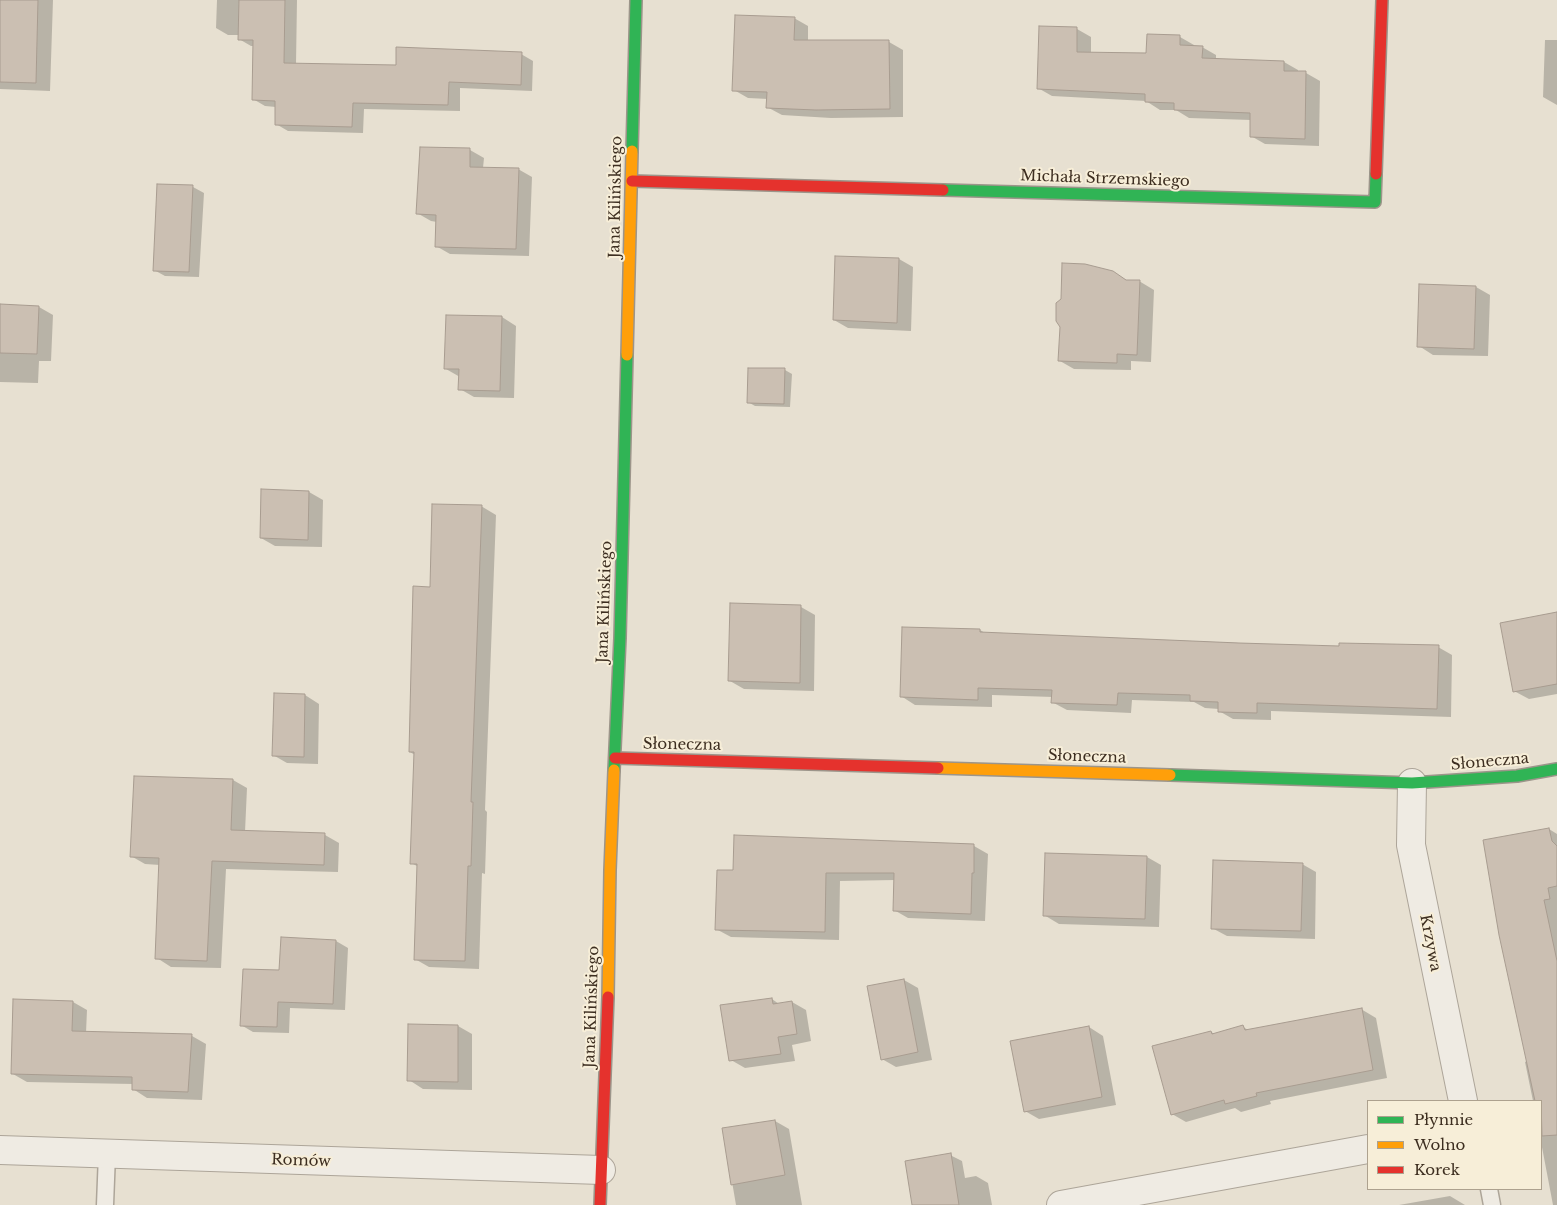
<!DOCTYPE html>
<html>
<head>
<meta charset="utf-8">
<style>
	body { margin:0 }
	#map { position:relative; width:1557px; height:1205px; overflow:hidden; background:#e7e0d1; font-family:"Libre Baskerville",serif }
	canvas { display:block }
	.legend { position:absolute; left:1367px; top:1100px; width:175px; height:90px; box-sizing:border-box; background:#f7eed8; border:1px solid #ada18e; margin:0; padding:6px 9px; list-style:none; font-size:15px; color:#3d2e20 }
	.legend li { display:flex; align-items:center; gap:10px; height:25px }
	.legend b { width:25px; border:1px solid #ada18e }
</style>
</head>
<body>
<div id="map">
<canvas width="1557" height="1205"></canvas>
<ul class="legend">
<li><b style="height:6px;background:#30b455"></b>Płynnie</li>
<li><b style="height:6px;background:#ff9f0a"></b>Wolno</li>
<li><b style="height:6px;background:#e5322d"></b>Korek</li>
</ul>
</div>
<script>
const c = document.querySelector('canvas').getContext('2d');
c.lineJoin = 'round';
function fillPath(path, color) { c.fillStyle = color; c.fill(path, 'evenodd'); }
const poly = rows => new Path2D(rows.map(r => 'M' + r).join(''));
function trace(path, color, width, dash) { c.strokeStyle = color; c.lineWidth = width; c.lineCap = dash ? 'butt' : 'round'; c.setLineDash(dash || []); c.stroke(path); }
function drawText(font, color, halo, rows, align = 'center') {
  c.font = font + ' "Libre Baskerville",serif'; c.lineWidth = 4; c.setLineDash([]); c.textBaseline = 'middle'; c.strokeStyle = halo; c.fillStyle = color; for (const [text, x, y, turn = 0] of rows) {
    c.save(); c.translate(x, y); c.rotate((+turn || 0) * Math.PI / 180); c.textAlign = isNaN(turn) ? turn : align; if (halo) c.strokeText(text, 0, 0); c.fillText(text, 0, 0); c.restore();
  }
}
const shadow = poly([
	[0,0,53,0,50,91,0,89],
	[217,0,297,0,296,64,397,66,521,54,533,61,532,91,460,88,460,111,364,109,363,133,288,131,276,124,276,107,265,106,253,99,254,46,251,46,239,39,239,35,228,35,216,28],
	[794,18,808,26,808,42,889,42,903,50,903,117,831,118,782,115,767,107,768,99,748,98,734,90],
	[1040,27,1077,29,1091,37,1091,54,1147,54,1180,37,1194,45,1194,47,1202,47,1216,55,1216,60,1284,62,1298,70,1298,72,1306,73,1320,81,1319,146,1265,144,1251,136,1251,120,1189,118,1176,110,1160,110,1146,101,1052,96,1038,88],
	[1545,40,1557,40,1557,105,1543,97],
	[470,150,484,158,483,168,518,169,532,177,529,256,450,254,436,246,437,222,431,221,417,213],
	[193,187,204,193,199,277,165,276,154,270],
	[836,257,899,259,913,267,911,331,848,328,834,320],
	[1113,272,1128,281,1139,281,1154,290,1151,362,1131,361,1131,370,1074,369,1060,361],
	[1476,287,1490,295,1488,356,1433,355,1419,346],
	[0,305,39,307,53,315,51,361,39,361,38,383,0,382],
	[502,317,516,326,514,398,474,397,460,389,460,377,446,369],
	[785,370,792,374,790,407,755,406,748,402],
	[262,491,309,492,323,500,322,547,275,546,261,538],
	[481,506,496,515,485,810,487,812,485,874,482,873,479,969,429,967,415,959,419,867,411,863,415,755,410,752,432,588],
	[801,607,815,615,814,691,744,689,730,681],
	[1557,613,1557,694,1529,699,1514,691],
	[980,630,985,633,1340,647,1438,647,1452,655,1451,717,1271,711,1271,720,1233,719,1219,711,1219,709,1205,708,1194,702,1132,700,1131,713,1067,710,1052,702,1053,697,992,695,992,707,915,705,901,696],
	[305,695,319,704,318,764,287,763,273,755],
	[233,780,247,788,245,832,325,835,339,843,338,872,226,869,221,968,171,967,157,958,160,865,145,864,131,856],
	[1549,829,1557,834,1557,1205,1553,1205,1541,1142,1541,1101,1533,1101,1525,1062,1527,1061],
	[735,836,974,846,988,854,985,921,908,918,894,910,895,880,840,881,839,940,731,937,716,929,734,872],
	[1147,857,1161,865,1159,927,1059,924,1044,915],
	[1302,864,1316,872,1315,939,1227,936,1212,928],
	[282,939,336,941,348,948,345,1010,290,1008,289,1033,253,1032,241,1025,280,971],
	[904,980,918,988,932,1060,896,1067,882,1059],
	[772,999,779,1004,792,1002,806,1010,811,1041,792,1045,795,1061,745,1068,731,1060],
	[73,1002,87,1010,86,1033,192,1036,206,1044,202,1100,147,1098,133,1089,133,1084,27,1082,13,1074],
	[1361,1009,1376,1018,1387,1078,1270,1101,1271,1104,1241,1112,1235,1108,1186,1122,1172,1114,1211,1032,1215,1034,1243,1027,1250,1031],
	[410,1026,458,1026,472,1034,472,1090,423,1089,409,1080],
	[1089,1027,1103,1036,1116,1105,1039,1119,1025,1111],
	[775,1121,789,1129,802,1205,736,1205,723,1129],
	[950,1155,962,1161,965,1178,976,1176,988,1183,992,1205,913,1205],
	[1450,1196,1465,1205,1399,1205]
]);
const building = poly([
	[0,0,38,0,36,83,0,82,0,0],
	[239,0,285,0,284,63,396,65,396,47,522,52,521,85,449,82,448,105,353,103,352,127,275,125,275,101,252,100,253,40,238,40,239,0],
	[735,15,795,17,794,40,889,40,890,109,816,110,766,108,767,92,732,91,735,15],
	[1039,26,1077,27,1077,52,1146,53,1147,34,1180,35,1180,45,1203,46,1202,58,1284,61,1284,71,1306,71,1305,139,1250,137,1250,113,1174,110,1174,103,1145,102,1145,94,1037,89,1039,26],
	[420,147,470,148,470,167,519,168,516,249,435,247,436,215,416,214,420,147],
	[157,184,193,185,189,272,153,271,157,184],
	[835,256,899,258,897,323,833,320,835,256],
	[1062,263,1085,264,1113,271,1126,280,1140,280,1137,355,1117,354,1117,363,1058,361,1060,327,1056,321,1056,303,1061,299,1062,263],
	[1419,284,1476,286,1474,349,1417,347,1419,284],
	[0,304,39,306,37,354,0,353,0,304],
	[446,315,502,316,500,391,458,390,459,369,444,369,446,315],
	[748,368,785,368,784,404,747,403,748,368],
	[261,489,309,491,308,540,260,538,261,489],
	[432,504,482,505,471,802,473,802,471,866,468,866,465,961,414,960,417,864,410,864,414,752,409,752,413,586,430,587,432,504],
	[730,603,801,605,800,683,728,681,730,603],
	[1557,612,1557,684,1513,692,1500,623,1557,612],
	[902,627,980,629,980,632,1239,643,1339,646,1339,643,1439,645,1437,709,1257,703,1257,713,1218,712,1218,702,1190,701,1190,695,1118,693,1117,705,1051,703,1052,690,978,688,978,700,900,697,902,627],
	[274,693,305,694,304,757,272,756,274,693],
	[134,776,233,779,231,830,325,833,324,865,212,861,207,961,155,959,159,858,130,857,134,776],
	[1549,828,1552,841,1557,846,1557,886,1548,888,1550,899,1544,900,1557,961,1557,1135,1542,1136,1541,1101,1535,1101,1499,935,1483,840,1549,828],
	[734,835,974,844,974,873,972,873,971,914,893,911,894,873,826,873,825,932,715,930,717,870,733,870,734,835],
	[1045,853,1147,856,1145,919,1043,916,1045,853],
	[1213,860,1303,863,1301,931,1211,929,1213,860],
	[281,937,336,940,333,1004,278,1002,277,1027,240,1026,243,969,279,970,281,937],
	[904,979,918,1052,881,1060,867,986,904,979],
	[772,998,773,1004,792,1001,797,1034,778,1037,781,1054,729,1061,720,1005,772,998],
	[13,999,73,1001,72,1031,192,1034,188,1092,132,1090,132,1077,11,1074,13,999],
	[1362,1008,1373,1070,1256,1093,1257,1096,1225,1104,1224,1100,1171,1115,1152,1046,1211,1031,1212,1034,1243,1025,1245,1030,1362,1008],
	[408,1024,458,1025,458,1082,407,1081,408,1024],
	[1089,1026,1102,1097,1024,1112,1010,1041,1089,1026],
	[775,1120,785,1175,731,1185,722,1128,775,1120],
	[951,1153,959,1205,912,1205,905,1161,951,1153]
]);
const lane = poly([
	[1489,1189,1492,1205],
	[105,1205,107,1154]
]);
const street = poly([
	[1412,783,1411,845,1463,1101],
	[0,1150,601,1170],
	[1061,1205,1368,1149]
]);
const fast = poly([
	[632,151,636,0],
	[943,190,1375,202,1376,174],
	[614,770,620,638,627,355],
	[1170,775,1412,783,1517,776,1557,769]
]);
const slow = poly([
	[627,355,632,151],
	[938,768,1170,775],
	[608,997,610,870,614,770]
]);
const jam = poly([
	[1376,174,1382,0],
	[632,181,943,190],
	[615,758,938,768],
	[600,1205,608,997]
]);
const streetNames = [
	["Michała Strzemskiego",1105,179,2],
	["Jana Kilińskiego",616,197,-89],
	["Jana Kilińskiego",605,602,-88],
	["Słoneczna",682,745,1],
	["Słoneczna",1087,757,2],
	["Słoneczna",1490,762,-5],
	["Krzywa",1430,943,79],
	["Jana Kilińskiego",592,1007,-88],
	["Romów",301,1161,2]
];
fillPath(shadow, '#0003');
fillPath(building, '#cbbfb2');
trace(building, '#a89c90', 1);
trace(lane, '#ada599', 19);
trace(street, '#ada599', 30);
trace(fast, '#9c958a', 14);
trace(slow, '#9c958a', 14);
trace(jam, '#9c958a', 14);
trace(lane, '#efebe3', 16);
trace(street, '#efebe3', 28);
trace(fast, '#30b455', 11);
trace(slow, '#ff9f0a', 11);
trace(jam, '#e5322d', 11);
drawText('15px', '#3d2e20', '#f7eed8', streetNames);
</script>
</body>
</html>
